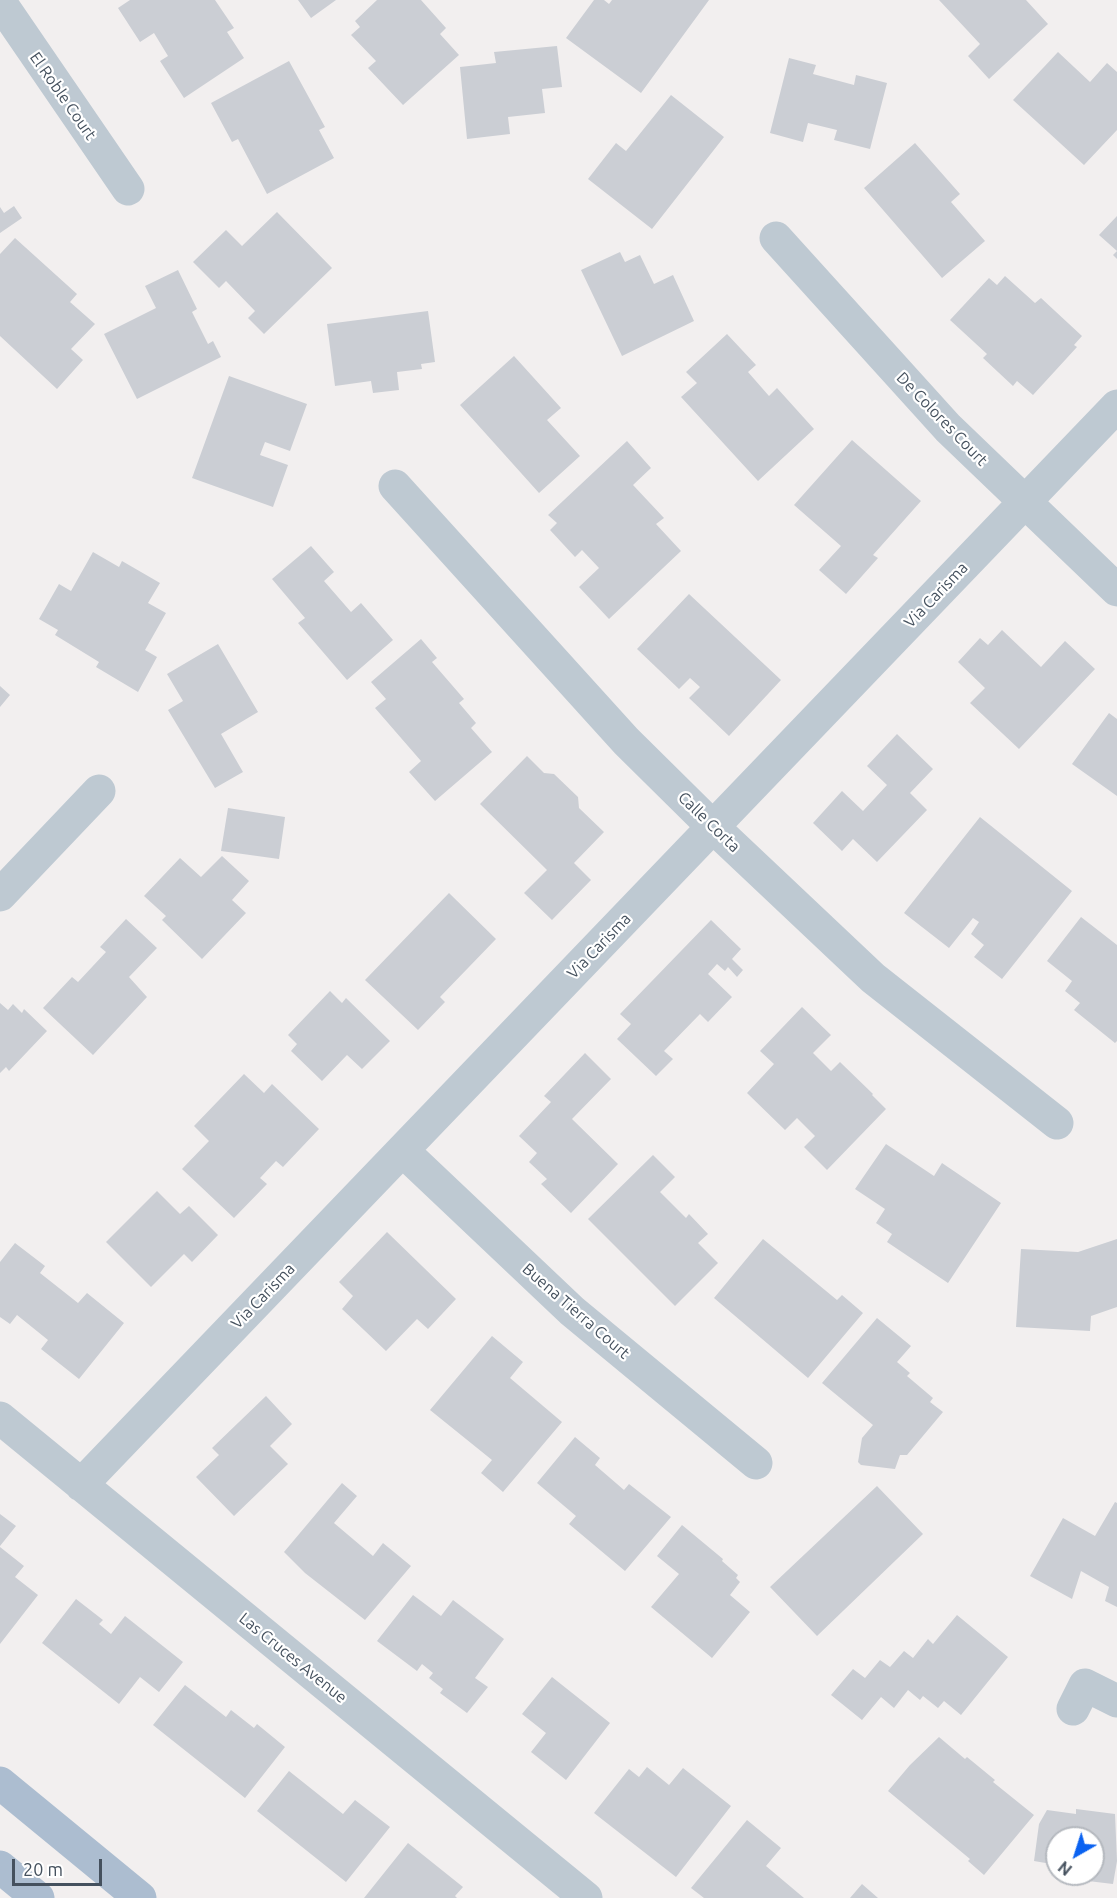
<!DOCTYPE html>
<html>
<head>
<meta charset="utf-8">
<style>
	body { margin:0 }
	#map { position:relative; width:1117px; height:1898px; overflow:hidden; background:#f2efef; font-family:Ubuntu,sans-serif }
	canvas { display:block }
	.north { position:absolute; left:1045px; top:1826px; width:60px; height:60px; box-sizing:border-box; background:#fff; border:2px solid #b5b9bf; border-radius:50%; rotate:219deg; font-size:16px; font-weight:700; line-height:24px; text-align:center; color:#45515e }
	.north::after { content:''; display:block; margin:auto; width:21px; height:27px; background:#0a62f1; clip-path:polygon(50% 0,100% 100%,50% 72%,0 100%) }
	.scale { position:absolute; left:12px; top:1859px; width:90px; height:27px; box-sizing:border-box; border:3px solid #45515e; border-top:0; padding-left:8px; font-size:18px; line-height:21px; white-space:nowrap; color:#45515e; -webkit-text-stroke:4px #fff; paint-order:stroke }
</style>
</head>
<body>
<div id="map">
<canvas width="1117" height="1898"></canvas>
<div class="north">N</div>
<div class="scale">20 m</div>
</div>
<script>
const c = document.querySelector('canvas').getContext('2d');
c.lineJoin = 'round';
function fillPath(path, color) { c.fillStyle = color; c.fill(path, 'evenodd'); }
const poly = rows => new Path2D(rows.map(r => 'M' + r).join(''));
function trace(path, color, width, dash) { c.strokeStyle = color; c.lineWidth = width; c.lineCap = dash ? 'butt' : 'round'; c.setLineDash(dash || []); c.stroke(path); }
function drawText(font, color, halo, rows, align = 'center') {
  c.font = font + ' Ubuntu,sans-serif'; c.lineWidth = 4.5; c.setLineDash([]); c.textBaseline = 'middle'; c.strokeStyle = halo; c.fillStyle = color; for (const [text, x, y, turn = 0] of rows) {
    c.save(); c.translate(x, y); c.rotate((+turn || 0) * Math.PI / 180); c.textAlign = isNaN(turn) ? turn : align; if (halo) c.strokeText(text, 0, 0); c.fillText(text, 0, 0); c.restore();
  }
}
const building = poly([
	[130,0,215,0,234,28,227,32,244,58,184,98,160,61,168,56,154,33,140,42,118,8],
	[298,0,336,0,311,18],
	[377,0,421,0,446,28,440,34,459,55,403,105,368,68,376,61,351,35,360,27,355,21],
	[594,0,604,0,609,4,612,0,709,0,641,93,566,38],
	[939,0,1026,0,1048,24,989,79,968,56,980,44],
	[557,46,562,87,542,89,545,113,508,117,510,134,467,139,460,67,496,63,494,52],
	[1058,52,1090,82,1107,63,1117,72,1117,130,1084,165,1013,100],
	[789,58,816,65,813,74,854,85,856,75,887,83,870,149,834,140,837,130,808,123,803,142,770,133],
	[289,61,325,127,319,130,334,158,267,194,238,139,232,142,211,103],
	[671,95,724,137,652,229,588,179,616,143,626,151],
	[915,143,960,194,951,202,985,241,942,278,864,188],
	[14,206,22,218,0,233,0,207,4,213],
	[277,212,332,268,264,334,248,318,255,311,226,281,219,288,193,262,226,230,242,246],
	[1117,216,1117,259,1113,255,1117,251,1099,235],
	[15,238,77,294,70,302,95,324,71,349,83,360,57,389,0,336,0,254],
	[620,252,625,262,640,255,654,284,673,275,694,321,622,356,581,270],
	[178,270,197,309,192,312,208,344,213,341,221,357,137,399,104,334,156,308,145,286],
	[1005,276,1035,303,1041,298,1082,336,1074,345,1077,347,1033,395,1017,381,1013,386,983,358,987,354,950,320,989,278,997,285],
	[428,311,435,362,421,364,422,369,397,372,399,390,373,393,371,381,335,386,327,324],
	[727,334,756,365,748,372,769,396,777,388,814,429,758,481,681,397,697,383,686,372],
	[514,356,561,408,547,420,580,456,539,493,460,405],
	[229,376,307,404,290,451,265,442,260,455,288,465,273,507,192,478],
	[852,440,921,501,873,555,878,558,846,594,819,570,841,546,794,505],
	[627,441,651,468,633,485,664,518,656,524,681,551,609,619,579,587,599,568,582,550,575,557,550,530,557,523,548,515],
	[311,546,334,572,324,581,351,612,361,603,393,640,347,680,298,623,305,618,272,579],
	[93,552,119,567,122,561,160,583,148,603,166,613,145,650,157,657,138,692,96,667,99,662,55,635,58,630,39,619,59,584,71,591],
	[689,594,781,680,729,736,689,698,700,687,690,678,679,689,637,649],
	[1002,630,1041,667,1065,641,1095,669,1019,749,970,703,985,688,958,662,980,638,988,645],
	[421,639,437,658,432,662,464,699,459,703,476,723,471,728,492,752,435,801,409,772,421,761,375,708,386,699,371,682],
	[218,644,258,712,221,734,243,772,215,788,168,710,183,701,167,674],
	[0,686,10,695,0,707],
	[1109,713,1117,719,1117,796,1072,764],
	[897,734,933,769,910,793,927,810,877,862,853,839,842,851,813,823,842,791,863,811,887,785,867,766],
	[527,756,544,773,554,774,578,797,579,808,604,832,574,863,591,880,552,920,524,893,547,870,480,804],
	[228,808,285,817,279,859,221,851],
	[980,817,1072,891,1002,979,974,957,984,945,971,934,979,922,973,918,949,948,904,913],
	[222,856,249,881,232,900,246,913,202,959,162,920,166,916,144,896,180,858,201,877],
	[449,893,496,939,440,997,445,1002,418,1030,365,980],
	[1081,917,1117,945,1117,1041,1115,1043,1074,1010,1080,1003,1065,991,1072,981,1047,961],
	[126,919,157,948,129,977,147,997,93,1055,43,1008,72,977,78,982,106,952,100,947],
	[711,920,741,949,732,959,743,970,737,977,728,967,725,971,717,964,708,974,732,997,708,1022,700,1014,664,1051,673,1059,656,1076,617,1039,631,1024,620,1014],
	[330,991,342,1003,346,998,390,1041,362,1069,347,1055,322,1081,291,1051,297,1044,288,1035],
	[0,1003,8,1010,13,1004,22,1013,24,1009,47,1031,9,1071,6,1067,0,1073],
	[802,1007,831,1035,813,1053,831,1071,840,1062,873,1094,872,1095,886,1109,827,1170,804,1147,815,1136,797,1118,785,1130,747,1093,774,1064,760,1051],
	[585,1053,611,1079,572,1119,618,1164,571,1213,541,1184,547,1179,529,1162,537,1153,519,1136,551,1102,544,1096],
	[244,1074,264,1093,272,1084,319,1129,283,1167,276,1161,260,1178,267,1184,234,1218,182,1169,209,1141,194,1126],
	[886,1144,934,1176,942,1163,1001,1203,948,1283,887,1242,892,1234,876,1223,885,1209,855,1189],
	[653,1155,675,1177,660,1192,686,1218,689,1214,708,1234,698,1243,718,1263,675,1306,588,1219],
	[157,1191,180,1214,189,1206,218,1235,192,1262,184,1254,151,1287,106,1242],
	[387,1232,456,1299,428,1329,417,1319,386,1351,342,1309,353,1296,339,1282],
	[763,1239,837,1300,842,1295,863,1313,808,1378,714,1298],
	[1117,1239,1117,1307,1091,1316,1090,1331,1016,1327,1021,1249,1078,1252],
	[15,1243,45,1266,40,1273,78,1303,87,1293,124,1323,79,1379,41,1349,48,1340,17,1315,10,1324,0,1317,0,1262],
	[877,1318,911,1346,897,1362,910,1373,907,1376,933,1398,930,1402,943,1412,907,1455,900,1455,895,1469,861,1465,858,1462,862,1438,873,1425,822,1383],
	[492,1336,523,1362,510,1378,562,1422,503,1492,481,1473,492,1460,430,1410],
	[266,1396,292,1424,270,1446,288,1464,234,1516,196,1477,219,1455,212,1448],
	[575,1437,600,1458,595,1465,624,1490,629,1484,671,1517,625,1571,569,1524,576,1516,537,1483],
	[342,1483,357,1496,334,1523,373,1556,383,1543,411,1566,365,1620,305,1573,284,1552],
	[877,1486,923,1534,817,1636,770,1587],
	[1115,1502,1117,1503,1117,1607,1105,1601,1109,1587,1081,1571,1072,1599,1030,1576,1063,1518,1095,1536],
	[0,1514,16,1526,0,1546],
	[682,1525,723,1559,722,1561,738,1575,736,1578,740,1582,730,1595,750,1612,712,1658,651,1607,679,1574,657,1556],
	[0,1547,24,1566,15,1577,38,1595,0,1644],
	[413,1595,441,1616,453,1600,504,1639,475,1678,488,1687,467,1713,440,1693,443,1689,429,1678,433,1673,422,1664,417,1671,377,1641],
	[76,1599,103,1620,99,1624,111,1634,125,1616,183,1662,159,1692,140,1677,119,1704,42,1643],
	[957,1615,1008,1657,961,1715,944,1701,938,1708,923,1696,920,1700,908,1690,894,1708,881,1697,862,1720,831,1695,853,1669,865,1678,880,1660,890,1667,904,1651,913,1658,928,1639,933,1644],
	[552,1677,610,1723,566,1780,531,1752,546,1733,522,1714],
	[185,1685,226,1717,231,1710,254,1728,257,1724,285,1747,245,1798,153,1725],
	[939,1737,965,1759,967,1757,995,1780,993,1782,1034,1815,984,1875,968,1861,970,1859,888,1791,910,1765],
	[647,1767,669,1785,683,1768,731,1806,676,1877,594,1813,629,1769,639,1777],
	[289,1771,343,1814,355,1800,390,1827,346,1882,257,1811],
	[1076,1809,1115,1814,1117,1861,1113,1884,1088,1881,1089,1874,1093,1874,1093,1838,1057,1838,1057,1865,1034,1861,1039,1824,1047,1810,1076,1814],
	[747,1820,781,1848,766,1866,804,1898,704,1898,691,1888],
	[408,1843,463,1887,455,1896,457,1898,364,1898],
	[862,1884,878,1898,850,1898]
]);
const minor = poly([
	[0,2,128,189],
	[776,238,948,428,1117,590],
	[395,486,626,741,713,827,873,978,1057,1123],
	[0,895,99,791],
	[403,1151,572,1311,756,1463],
	[0,1418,586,1898],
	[81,1485,1117,406],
	[1073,1709,1085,1685,1117,1701]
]);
const major = poly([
	[0,1783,140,1898],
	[0,1867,38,1898]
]);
const streetNames = [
	["El Roble Court",63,96,55],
	["De Colores Court",942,419,46],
	["Via Carisma",936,595,-46],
	["Calle Corta",709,822,44],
	["Via Carisma",599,946,-46],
	["Via Carisma",263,1296,-46],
	["Buena Tierra Court",576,1311,41],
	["Las Cruces Avenue",293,1658,39]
];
fillPath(building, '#cbced4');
trace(minor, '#bec9d2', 33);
trace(major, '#acbdd0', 33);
drawText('16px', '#45515e', '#fff', streetNames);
</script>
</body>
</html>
